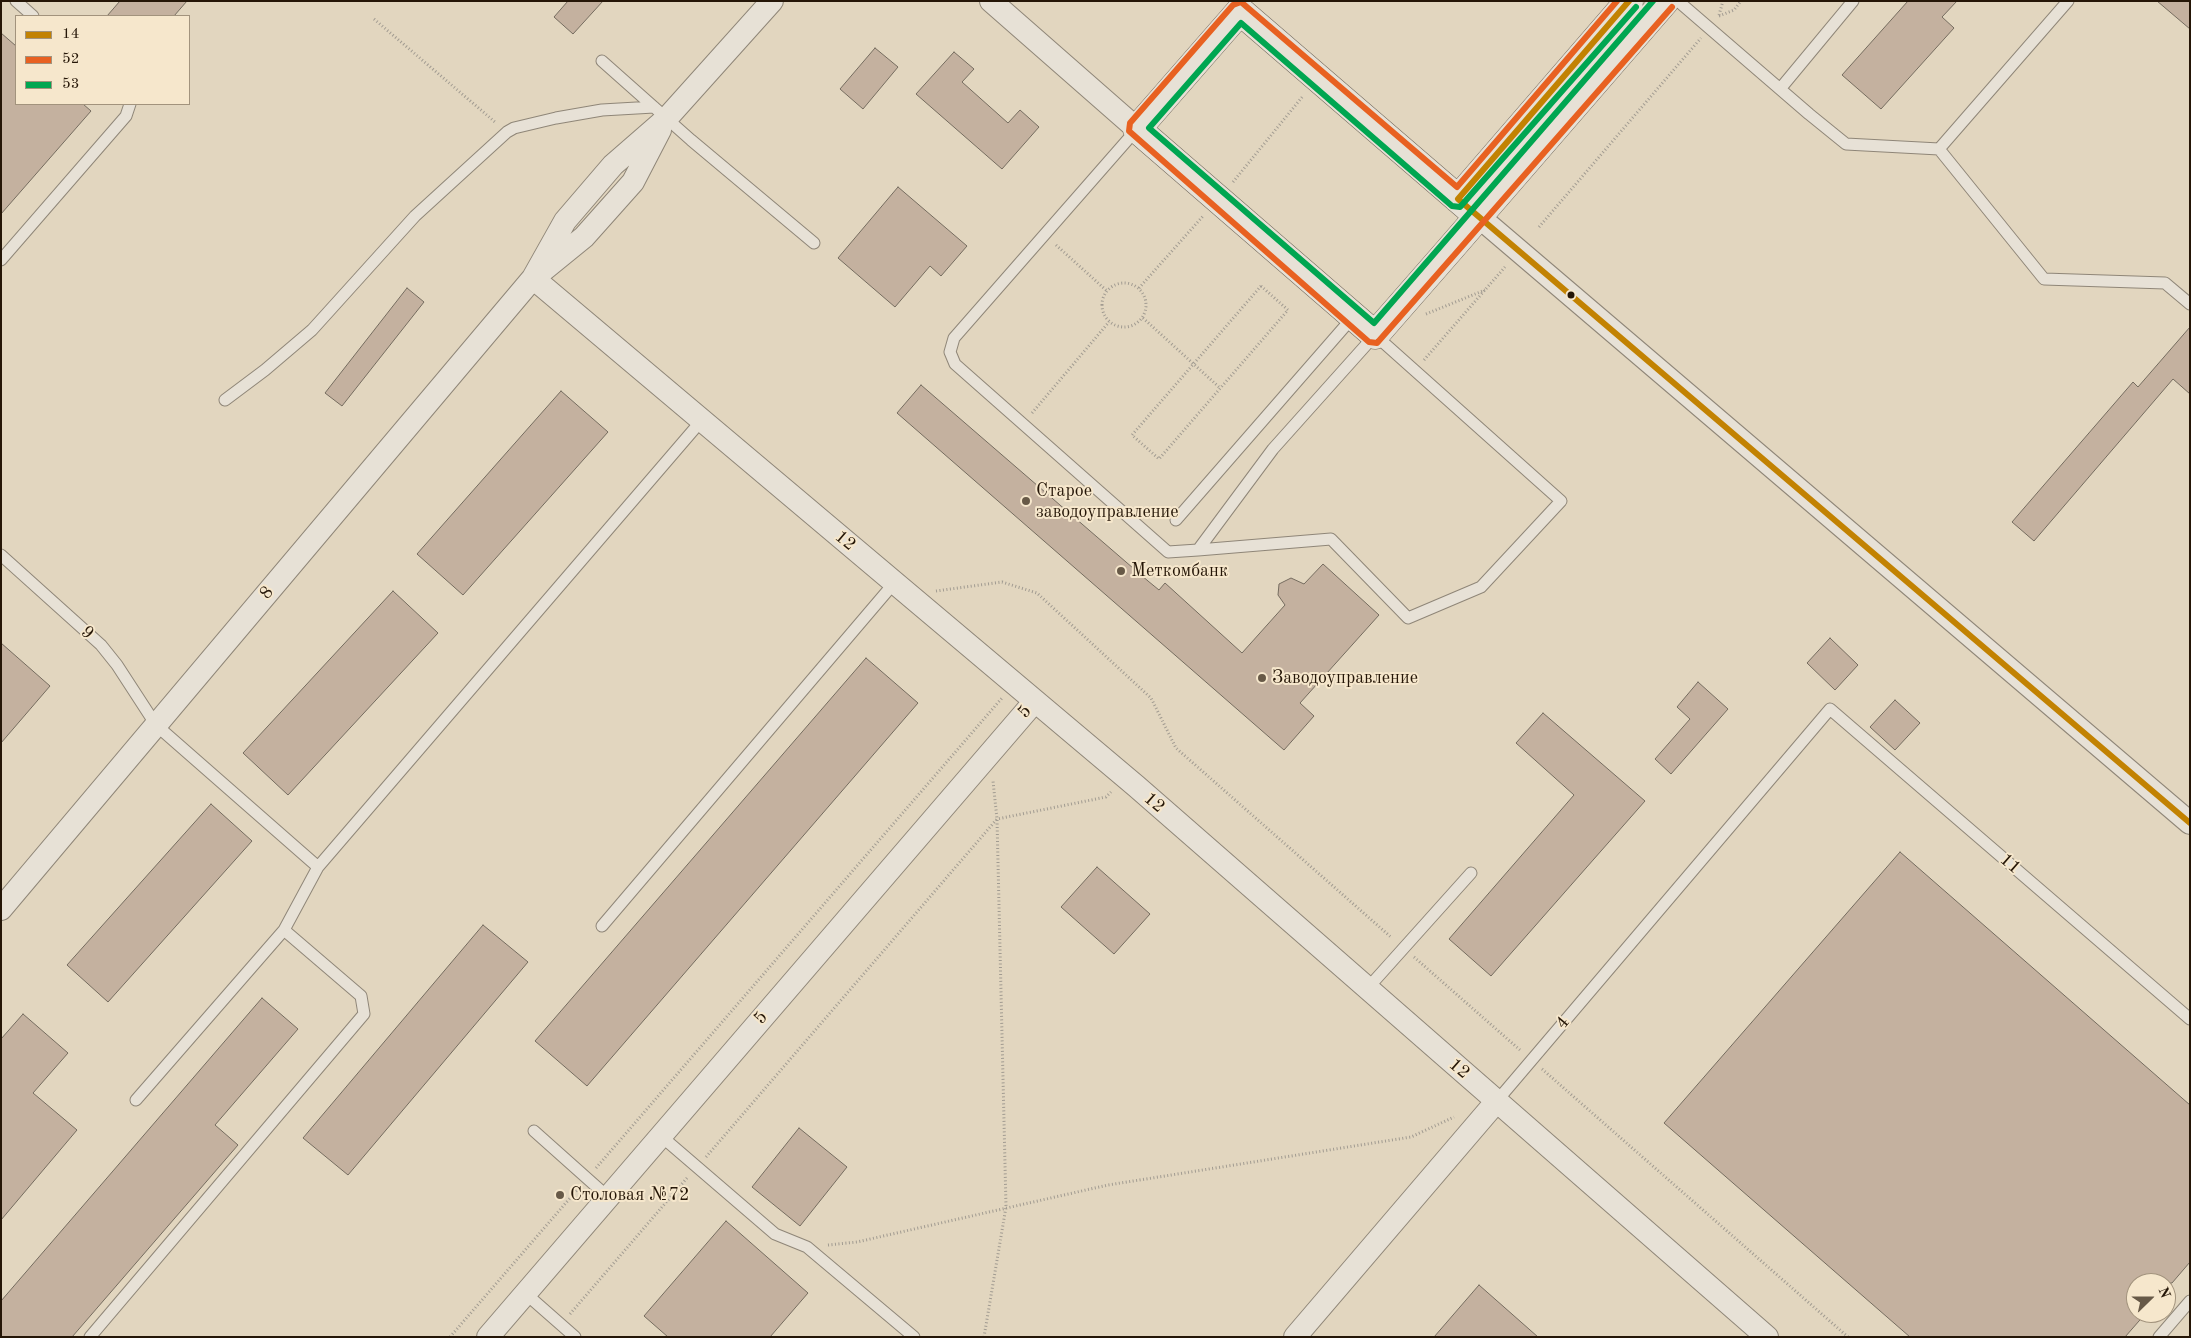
<!DOCTYPE html>
<html>
<head>
<meta charset="utf-8">
<style>
	body { margin:0 }
	#map { position:relative; width:2191px; height:1338px; overflow:hidden; background:#e2d6bf; font-family:"Old Standard TT",serif }
	canvas { display:block }
	.frame { position:absolute; inset:0; border:2px solid #251607; pointer-events:none }
	.legend { position:absolute; left:15px; top:15px; width:175px; height:90px; box-sizing:border-box; background:#f6e7cc; border:1px solid #a2937d; margin:0; padding:6px 9px; list-style:none; font-size:15px; color:#251607 }
	.legend li { display:flex; align-items:center; gap:10px; height:25px }
	.legend b { width:25px; border:1px solid #a2937d }
	.north { position:absolute; left:2126px; top:1273px; width:50px; height:50px; box-sizing:border-box; background:#f6e7cc; border:1px solid #a2937d; border-radius:50%; rotate:68deg; font-size:14px; font-weight:700; line-height:20px; text-align:center; color:#251607 }
	.north::after { content:''; display:block; margin:auto; width:18px; height:22px; background:#675947; clip-path:polygon(50% 0,100% 100%,50% 72%,0 100%) }
</style>
</head>
<body>
<div id="map">
<canvas width="2191" height="1338"></canvas>
<div class="frame"></div>
<ul class="legend">
<li><b style="height:6px;background:#c28202"></b>14</li>
<li><b style="height:6px;background:#e86121"></b>52</li>
<li><b style="height:6px;background:#00a651"></b>53</li>
</ul>
<div class="north">N</div>
</div>
<script>
const c = document.querySelector('canvas').getContext('2d');
c.lineJoin = 'round';
function fillPath(path, color) { c.fillStyle = color; c.fill(path, 'evenodd'); }
const poly = rows => new Path2D(rows.map(r => 'M' + r).join(''));
function trace(path, color, width, dash) { c.strokeStyle = color; c.lineWidth = width; c.lineCap = dash ? 'butt' : 'round'; c.setLineDash(dash || []); c.stroke(path); }
function drawText(font, color, halo, rows, align = 'center') {
  c.font = font + ' "Old Standard TT",serif'; c.lineWidth = 4; c.setLineDash([]); c.textBaseline = 'middle'; c.strokeStyle = halo; c.fillStyle = color; for (const [text, x, y, turn = 0] of rows) {
    c.save(); c.translate(x, y); c.rotate((+turn || 0) * Math.PI / 180); c.textAlign = isNaN(turn) ? turn : align; if (halo) c.strokeText(text, 0, 0); c.fillText(text, 0, 0); c.restore();
  }
}
const building = poly([
	[120,1,187,1,174,16,107,16,120,1],
	[568,1,603,1,573,34,554,17,568,1],
	[1908,1,1957,1,1942,17,1954,28,1881,109,1842,75,1908,1],
	[2157,1,2190,1,2190,29,2157,1],
	[1,33,16,46,16,104,83,104,91,111,1,214,1,33],
	[875,48,898,67,863,109,840,89,875,48],
	[954,52,974,69,962,82,1008,123,1020,110,1039,127,1002,169,916,94,954,52],
	[898,187,967,246,941,276,930,266,895,307,838,258,898,187],
	[407,288,424,302,342,406,325,393,407,288],
	[2190,327,2190,394,2173,379,2034,541,2012,522,2133,382,2138,387,2190,327],
	[921,385,1148,581,1159,590,1165,583,1242,653,1285,605,1278,595,1279,584,1291,578,1304,584,1323,564,1379,615,1300,703,1314,716,1284,750,897,413,921,385],
	[561,391,608,432,463,595,417,554,561,391],
	[393,591,438,633,288,795,243,753,393,591],
	[1830,638,1858,665,1835,690,1807,663,1830,638],
	[1,643,50,686,1,743,1,643],
	[866,658,918,703,587,1086,535,1041,866,658],
	[1698,682,1728,709,1671,774,1655,759,1690,719,1677,707,1698,682],
	[1895,700,1920,723,1895,750,1870,727,1895,700],
	[1543,713,1645,801,1491,976,1449,939,1574,795,1516,743,1543,713],
	[211,804,252,841,108,1002,67,965,211,804],
	[1900,852,2190,1105,2190,1262,2172,1283,2136,1283,2136,1313,2146,1313,2125,1337,1910,1337,1664,1123,1900,852],
	[1097,867,1150,914,1114,954,1061,907,1097,867],
	[483,925,528,962,348,1175,303,1138,483,925],
	[262,998,298,1029,215,1125,238,1145,72,1337,1,1337,1,1301,262,998],
	[23,1014,68,1053,33,1093,77,1130,1,1220,1,1039,23,1014],
	[799,1128,847,1167,800,1226,752,1187,799,1128],
	[726,1221,808,1293,770,1337,668,1337,644,1316,726,1221],
	[1479,1285,1538,1337,1434,1337,1479,1285]
]);
const path = poly([
	[1719,15,1723,1],
	[1719,16,1734,10,1741,1],
	[374,19,495,122],
	[1233,182,1303,96],
	[1539,227,1701,38],
	[1056,245,1107,291],
	'1102 305a22 22 0 1 1 44 0a22 22 0 1 1-44 0Z',
	[1261,286,1288,310,1159,459,1132,435,1261,286],
	[1139,288,1204,215],
	[1426,314,1485,290],
	[1143,318,1220,388],
	[1424,360,1505,267],
	[1032,413,1109,322],
	[936,591,1002,582,1037,593,1151,698,1176,748,1392,938],
	[1414,957,1520,1050],
	[1542,1069,1848,1337],
	[706,1157,997,819,1106,797,1111,792],
	[596,1168,1002,698],
	[828,1245,857,1242,1108,1185,1411,1137,1454,1117],
	[570,1314,687,1178],
	[450,1337,577,1190],
	[984,1337,1006,1207,997,819,993,781]
]);
const lane = poly([
	[16,1,33,16],
	[1678,1,1809,114,1846,144,1939,149,2068,1],
	[602,61,691,140,814,243],
	[1780,89,1853,1],
	[1137,129,954,338,950,352,955,364,1168,552,1198,550,1273,449,1375,335,1561,501,1481,587,1408,618,1331,539,1198,550],
	[1939,149,2044,279,2165,283,2190,304],
	[1,260,126,116,130,104],
	[225,400,265,370,312,330,415,216,507,132,514,128,556,118,602,110,654,107],
	[1176,520,1353,317],
	[1,555,101,645,117,665,156,725,318,867],
	[602,926,895,582],
	[1367,989,1471,873],
	[136,1100,284,930,318,867,702,420],
	[1496,1102,1830,709,2190,1019],
	[534,1131,608,1197],
	[661,1136,775,1234,807,1247,914,1337],
	[525,1293,575,1337],
	[90,1337,364,1014,361,996,284,930],
	[2159,1337,2190,1301]
]);
const street = poly([
	[991,1,1137,129],
	[1478,216,2190,823],
	[541,272,584,237,633,182,660,130],
	[533,278,1136,786,1767,1337],
	[1,909,533,278,565,221,613,165,667,118,772,1],
	[488,1337,1035,701],
	[1295,1337,1496,1102]
]);
const secondary = poly([
	[1458,199,1629,1],
	[1478,216,1240,11,1137,129,1375,335,1451,248,1665,1]
]);
const bus1 = poly([
	[1629,1,1458,199,2190,823]
]);
const bus2 = poly([
	[1617,1,1457,187,1241,2,1233,5,1130,123,1129,131,1369,342,1377,343,1672,7]
]);
const bus3 = poly([
	[1636,7,1460,207,1452,206,1241,23,1149,128,1374,323,1653,1]
]);
const markers = [
	[1571,295,4.5,"#251607"],
	[1026,501,5,"#675947"],
	[1121,571,5,"#675947"],
	[1262,678,5,"#675947"],
	[560,1195,5,"#675947"]
];
const poiNames = [
	["Старое",1036,491],
	["заводоуправление",1036,512],
	["Меткомбанк",1131,571],
	["Заводоуправление",1272,678],
	["Столовая №72",570,1195]
];
const streetNames = [
	["12",845,541,40],
	["8",267,593,-50],
	["9",87,633,42],
	["5",1025,712,-48],
	["12",1154,803,41],
	["11",2010,864,41],
	["5",761,1018,-49],
	["4",1563,1023,-50],
	["12",1459,1069,41]
];
fillPath(building, '#c4b19f');
trace(building, '#756c5f', 1);
trace(lane, '#8f8678', 13);
trace(street, '#8f8678', 24);
trace(secondary, '#756c5f', 29);
trace(path, '#a19b91', 3, [1, 2.5]);
trace(lane, '#e7e1d6', 11);
trace(street, '#e7e1d6', 22);
trace(secondary, '#e7e1d6', 28);
trace(bus1, '#c28202', 6);
trace(bus2, '#e86121', 6);
trace(bus3, '#00a651', 6);
for (const [x, y, r, color] of markers) { const dot = new Path2D(); dot.arc(x, y, r, 0, 2 * Math.PI); c.fillStyle = color; c.fill(dot); trace(dot, '#f6e7cc', 2); }
drawText('18px', '#251607', '#f6e7cc', poiNames, 'left');
drawText('18px', '#251607', '#f6e7cc', streetNames);
</script>
</body>
</html>
